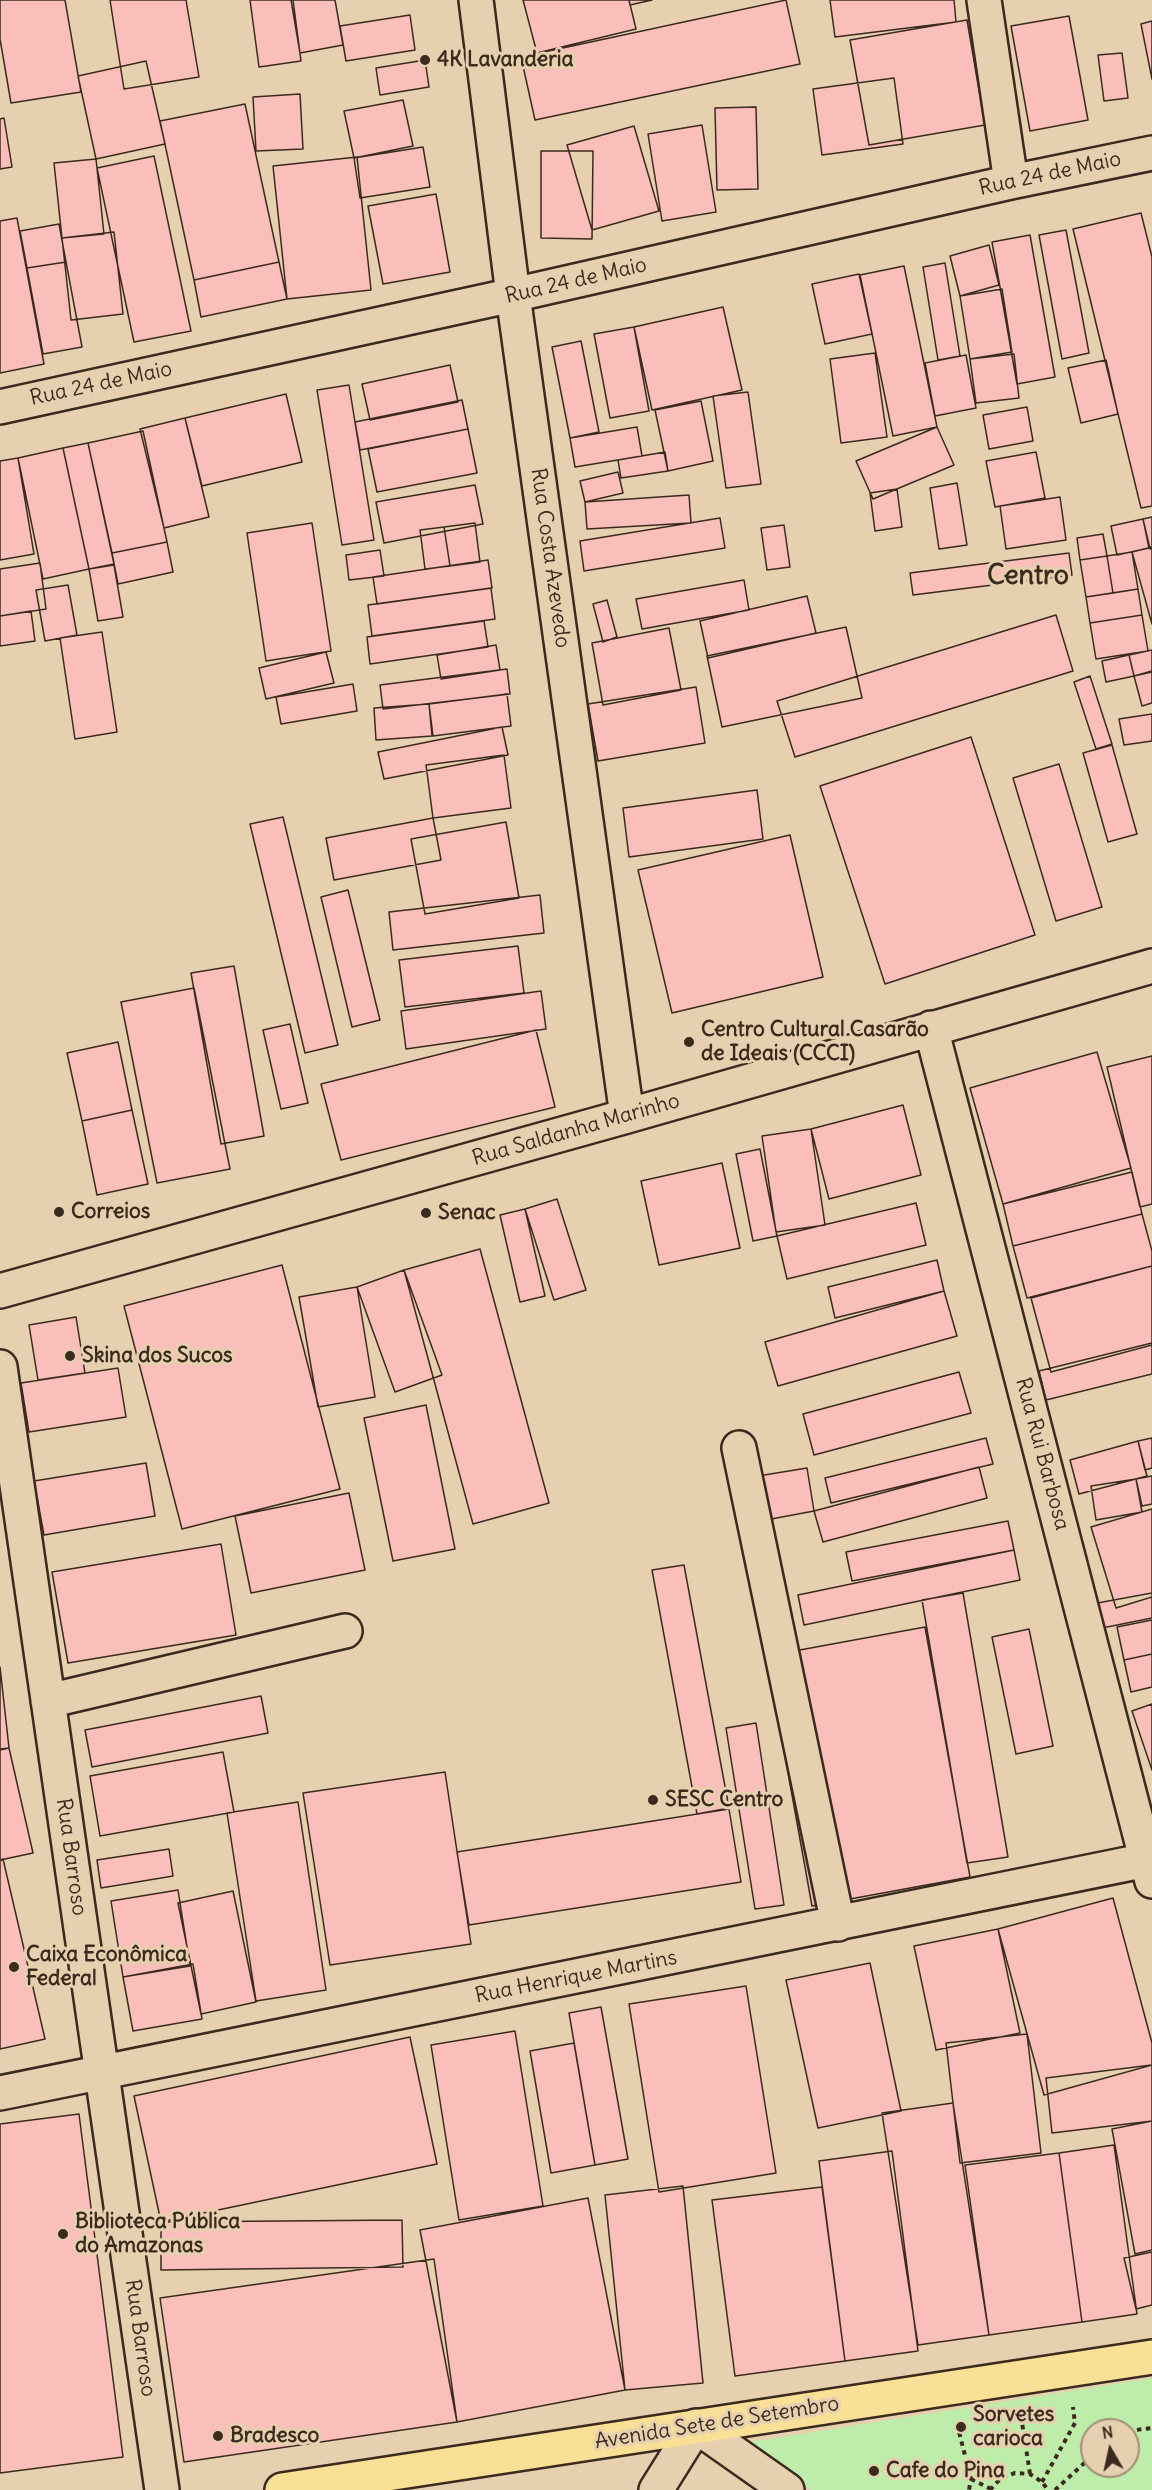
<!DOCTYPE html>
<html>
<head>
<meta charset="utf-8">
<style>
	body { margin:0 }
	#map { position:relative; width:1152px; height:2490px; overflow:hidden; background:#e6d0af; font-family:Delius,sans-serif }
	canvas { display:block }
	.north { position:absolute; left:1080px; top:2418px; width:60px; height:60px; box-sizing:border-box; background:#e6d0af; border:2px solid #a28e75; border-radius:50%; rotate:351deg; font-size:16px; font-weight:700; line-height:24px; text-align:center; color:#3b2a1e }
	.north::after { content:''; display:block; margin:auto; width:21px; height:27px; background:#3b2a1e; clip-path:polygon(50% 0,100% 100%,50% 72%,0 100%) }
</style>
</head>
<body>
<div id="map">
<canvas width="1152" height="2490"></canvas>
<div class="north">N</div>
</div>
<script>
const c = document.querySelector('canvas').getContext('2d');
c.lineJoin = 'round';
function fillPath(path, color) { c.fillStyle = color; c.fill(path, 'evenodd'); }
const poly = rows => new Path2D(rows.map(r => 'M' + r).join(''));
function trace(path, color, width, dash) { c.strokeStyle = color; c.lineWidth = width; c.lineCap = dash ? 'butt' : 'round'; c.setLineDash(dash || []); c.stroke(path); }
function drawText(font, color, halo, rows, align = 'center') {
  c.font = font + ' Delius,sans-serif'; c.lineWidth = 6; c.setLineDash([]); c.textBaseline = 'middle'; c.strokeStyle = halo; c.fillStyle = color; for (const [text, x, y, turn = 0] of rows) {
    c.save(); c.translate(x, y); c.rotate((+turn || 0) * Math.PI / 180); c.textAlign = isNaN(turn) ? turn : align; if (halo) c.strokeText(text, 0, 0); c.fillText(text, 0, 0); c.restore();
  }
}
const green = poly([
	[1152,2378,1152,2490,811,2490,738,2444],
	[1092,2430,1128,2430,1128,2466,1092,2466]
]);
const building = poly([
	[0,0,65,0,81,92,11,103,0,39,0,0],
	[110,0,186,0,199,77,124,89,110,0],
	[250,0,293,0,301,61,259,67,250,0],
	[291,0,335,0,343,45,300,53,291,0],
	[523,0,629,0,636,29,537,53,523,0],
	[629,0,652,0,630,5,629,0],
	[786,0,800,64,535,120,521,57,786,0],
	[830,0,954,0,956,22,835,37,830,0],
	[410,15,415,50,346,61,340,26,410,15],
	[1069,16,1088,120,1030,131,1011,26,1069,16],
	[967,20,985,125,869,145,850,40,967,20],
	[1152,21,1152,79,1141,24,1152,21],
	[1122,53,1128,98,1104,101,1098,55,1122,53],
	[425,60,429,87,380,95,376,68,425,60],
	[146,61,165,144,96,159,78,76,146,61],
	[894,78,903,144,822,155,813,89,894,78],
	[300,94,303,149,256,151,253,97,300,94],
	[403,100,413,146,354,158,344,111,403,100],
	[245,104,279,262,194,280,160,121,245,104],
	[756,107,758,189,717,190,715,108,756,107],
	[4,118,12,167,0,169,0,119,4,118],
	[702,125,716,212,662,221,648,134,702,125],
	[634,126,659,211,592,230,567,145,634,126],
	[423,147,430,187,360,198,354,158,423,147],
	[541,151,593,151,592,239,541,238,541,151],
	[154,156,191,331,134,342,97,168,154,156],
	[357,157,371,290,287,299,273,166,357,157],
	[96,159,104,234,62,238,54,163,96,159],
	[436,194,450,272,383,284,368,206,436,194],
	[1141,213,1152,257,1152,506,1141,508,1073,229,1141,213],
	[17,218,44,364,0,373,0,221,17,218],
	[59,224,66,262,27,268,20,231,59,224],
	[1066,230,1089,353,1062,359,1039,235,1066,230],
	[114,232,123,314,71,320,62,238,114,232],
	[1030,235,1055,377,1017,384,992,242,1030,235],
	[989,245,999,285,960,296,950,256,989,245],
	[66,262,82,347,43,354,27,268,66,262],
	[279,262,287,299,201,317,194,280,279,262],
	[945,263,960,356,938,360,923,267,945,263],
	[904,266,937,427,893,436,860,275,904,266],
	[859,274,872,334,825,344,812,284,859,274],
	[1002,289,1012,352,970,359,960,296,1002,289],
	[723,307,742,390,652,410,634,327,723,307],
	[634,327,649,411,610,418,594,334,634,327],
	[581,341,599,432,570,438,552,347,581,341],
	[875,353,887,437,841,443,830,359,875,353],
	[1014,354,1019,398,976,403,970,359,1014,354],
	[966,355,976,408,935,416,925,363,966,355],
	[1106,360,1118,414,1081,423,1068,368,1106,360],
	[450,365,458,402,370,420,362,384,450,365],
	[349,385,374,540,342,545,317,390,349,385],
	[748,392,761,484,726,488,713,396,748,392],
	[286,394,302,462,202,486,185,418,286,394],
	[462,400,468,429,360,450,355,422,462,400],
	[701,401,713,461,668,471,655,410,701,401],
	[1027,407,1033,441,989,449,983,415,1027,407],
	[185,418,209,517,164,528,140,429,185,418],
	[637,427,642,456,575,467,570,438,637,427],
	[937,427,954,465,873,499,856,461,937,427],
	[468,429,477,473,377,492,368,449,468,429],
	[143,431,167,542,112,553,88,443,143,431],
	[88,443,114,564,89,569,63,448,88,443],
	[63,448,89,569,43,579,18,458,63,448],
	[665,452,668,471,621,478,618,460,665,452],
	[1036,452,1045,498,995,507,986,461,1036,452],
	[18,458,34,554,0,560,0,461,18,458],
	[618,472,623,493,585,502,580,481,618,472],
	[957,483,967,545,939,549,930,488,957,483],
	[475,485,483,524,384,543,376,502,475,485],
	[897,489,902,527,875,531,870,493,897,489],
	[689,495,691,523,587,529,585,502,689,495],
	[1060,497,1066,540,1006,549,1000,506,1060,497],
	[1152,517,1152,548,1150,549,1143,519,1152,517],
	[720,518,725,548,584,571,580,541,720,518],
	[1143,519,1149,548,1117,555,1111,526,1143,519],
	[312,523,331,651,266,661,247,533,312,523],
	[475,523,480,562,450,566,444,527,475,523],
	[784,525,790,567,767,570,761,528,784,525],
	[444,527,450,566,425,569,420,530,444,527],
	[1103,534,1107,556,1080,560,1077,538,1103,534],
	[167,542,173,572,118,584,112,553,167,542],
	[1152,547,1152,624,1132,552,1152,547],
	[380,550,384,576,349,580,346,555,380,550],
	[1132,552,1138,589,1113,593,1107,556,1132,552],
	[1069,553,1072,575,913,595,910,573,1069,553],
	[1107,556,1113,593,1086,597,1080,560,1107,556],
	[488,560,492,588,377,604,373,577,488,560],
	[40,563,46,609,0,616,0,569,40,563],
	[114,565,123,617,98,621,89,569,114,565],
	[744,580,749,610,642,629,636,599,744,580],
	[68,585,77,635,45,641,36,590,68,585],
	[491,588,495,619,372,636,368,605,491,588],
	[1138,589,1142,615,1090,623,1086,597,1138,589],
	[807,596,816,633,708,658,700,621,807,596],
	[607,600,617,637,603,642,593,604,607,600],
	[31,611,35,641,0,646,0,616,31,611],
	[1056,615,1073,671,795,757,777,701,1056,615],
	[1142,615,1148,651,1096,659,1090,623,1142,615],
	[484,621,488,647,370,664,367,637,484,621],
	[846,627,862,698,722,727,707,656,846,627],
	[669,628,681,690,603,705,592,643,669,628],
	[102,632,117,732,75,739,60,638,102,632],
	[496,645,500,670,441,679,437,655,496,645],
	[1152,650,1152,672,1134,676,1129,655,1152,650],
	[326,652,334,683,266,699,259,668,326,652],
	[1129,655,1134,676,1106,682,1102,661,1129,655],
	[507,669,510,694,383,709,380,685,507,669],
	[1152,671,1152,703,1142,706,1134,676,1152,671],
	[1090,676,1112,744,1096,749,1074,682,1090,676],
	[353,684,357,711,281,724,276,697,353,684],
	[696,687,705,743,598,761,588,704,696,687],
	[507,694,511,726,433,736,429,704,507,694],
	[429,704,432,736,376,740,374,708,429,704],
	[1152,714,1152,741,1124,745,1119,719,1152,714],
	[502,727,508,755,384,779,378,752,502,727],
	[971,737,1035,935,885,984,820,786,971,737],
	[1112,745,1137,834,1108,842,1083,753,1112,745],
	[504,755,511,808,433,818,426,765,504,755],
	[1059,764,1102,907,1056,921,1013,778,1059,764],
	[757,790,763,839,629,857,623,808,757,790],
	[283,817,338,1045,305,1053,250,824,283,817],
	[433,818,441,860,334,880,326,838,433,818],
	[506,822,519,898,425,914,411,839,506,822],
	[790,835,823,977,672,1013,638,870,790,835],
	[348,890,380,1020,352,1027,321,897,348,890],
	[540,895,544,933,393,950,389,912,540,895],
	[518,946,524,993,405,1007,399,960,518,946],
	[234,966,264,1136,221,1144,191,973,234,966],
	[194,988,230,1169,157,1183,121,1002,194,988],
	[541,991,546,1029,406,1049,401,1011,541,991],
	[290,1024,308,1103,281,1109,263,1030,290,1024],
	[536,1030,555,1107,341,1160,321,1084,536,1030],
	[118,1042,132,1110,82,1121,67,1053,118,1042],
	[1097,1052,1131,1168,1003,1204,970,1088,1097,1052],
	[1152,1056,1152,1204,1140,1207,1107,1067,1152,1056],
	[903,1105,921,1175,829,1199,811,1129,903,1105],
	[132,1110,148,1184,97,1195,82,1121,132,1110],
	[811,1129,825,1225,776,1232,762,1136,811,1129],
	[760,1149,777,1236,753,1241,736,1154,760,1149],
	[722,1163,740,1248,659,1265,641,1181,722,1163],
	[1132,1172,1142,1214,1013,1246,1003,1204,1132,1172],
	[557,1199,586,1290,554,1300,525,1209,557,1199],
	[916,1203,926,1245,787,1279,777,1236,916,1203],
	[525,1209,545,1296,520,1302,500,1215,525,1209],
	[1142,1214,1152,1251,1152,1266,1027,1298,1013,1246,1142,1214],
	[480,1249,549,1503,473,1524,404,1270,480,1249],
	[937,1260,944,1291,835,1318,828,1287,937,1260],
	[282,1265,340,1489,182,1529,124,1306,282,1265],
	[1152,1266,1152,1345,1051,1372,1031,1298,1152,1266],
	[404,1270,442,1375,395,1392,357,1287,404,1270],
	[357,1287,375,1397,318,1407,299,1297,357,1287],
	[944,1291,957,1336,778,1386,765,1342,944,1291],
	[76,1317,85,1373,38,1380,29,1325,76,1317],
	[1152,1343,1152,1374,1046,1400,1039,1371,1152,1343],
	[118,1368,126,1417,29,1432,21,1383,118,1368],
	[959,1372,971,1413,814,1455,803,1414,959,1372],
	[426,1405,455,1549,393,1561,364,1418,426,1405],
	[986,1438,993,1464,831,1503,825,1478,986,1438],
	[1152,1438,1152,1468,1145,1470,1138,1441,1152,1438],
	[1138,1441,1147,1476,1079,1494,1070,1460,1138,1441],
	[146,1463,155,1516,44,1535,34,1481,146,1463],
	[979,1467,987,1498,823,1542,814,1511,979,1467],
	[807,1468,814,1511,766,1520,758,1476,807,1468],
	[1152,1476,1152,1504,1142,1506,1136,1479,1152,1476],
	[1136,1479,1142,1512,1096,1520,1091,1486,1136,1479],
	[349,1493,365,1570,251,1593,235,1516,349,1493],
	[1152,1509,1152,1597,1116,1608,1091,1527,1152,1509],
	[1008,1521,1014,1550,852,1581,846,1552,1008,1521],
	[221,1544,236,1635,68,1663,52,1572,221,1544],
	[1014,1550,1020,1580,804,1625,798,1595,1014,1550],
	[684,1565,729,1808,697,1814,652,1570,684,1565],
	[963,1593,1008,1857,967,1863,922,1600,963,1593],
	[1152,1593,1152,1618,1097,1629,1092,1604,1152,1593],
	[1152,1620,1152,1654,1124,1660,1117,1627,1152,1620],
	[925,1627,970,1877,812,1906,767,1656,925,1627],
	[1029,1629,1053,1746,1016,1754,992,1637,1029,1629],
	[1152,1654,1152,1687,1131,1692,1124,1660,1152,1654],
	[0,1667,9,1748,0,1749,0,1667],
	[261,1696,268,1733,92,1767,85,1730,261,1696],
	[1152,1704,1152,1770,1132,1711,1152,1704],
	[756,1723,784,1905,755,1909,726,1728,756,1723],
	[9,1748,33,1853,0,1860,0,1750,9,1748],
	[223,1752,234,1812,100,1836,90,1776,223,1752],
	[445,1772,471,1944,330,1965,303,1793,445,1772],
	[298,1802,326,1990,256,2001,227,1813,298,1802],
	[729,1809,741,1882,469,1925,457,1852,729,1809],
	[169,1849,173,1876,101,1888,97,1860,169,1849],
	[3,1859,45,2039,0,2049,0,1860,3,1859],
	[178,1890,190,1966,123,1977,111,1901,178,1890],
	[233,1891,256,2002,201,2014,178,1903,233,1891],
	[1113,1898,1152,2043,1152,2065,1044,2095,998,1929,1113,1898],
	[998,1929,1020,2033,936,2050,914,1946,998,1929],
	[870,1963,901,2111,818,2128,786,1980,870,1963],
	[193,1964,202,2019,133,2031,123,1977,193,1964],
	[746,1986,776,2173,659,2192,629,2004,746,1986],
	[601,2007,628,2159,595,2165,569,2013,601,2007],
	[515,2031,543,2206,459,2220,431,2045,515,2031],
	[1027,2034,1041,2153,960,2163,946,2043,1027,2034],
	[410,2037,437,2164,161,2222,134,2096,410,2037],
	[574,2043,595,2165,551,2173,530,2051,574,2043],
	[1152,2065,1152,2121,1052,2133,1046,2078,1152,2065],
	[953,2103,989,2335,918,2345,882,2113,953,2103],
	[79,2114,123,2457,0,2473,0,2124,79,2114],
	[1152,2121,1152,2250,1135,2254,1112,2129,1152,2121],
	[1114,2145,1137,2314,1082,2322,1059,2153,1114,2145],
	[892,2151,918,2351,845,2361,819,2161,892,2151],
	[1059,2153,1082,2322,989,2335,965,2165,1059,2153],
	[683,2186,703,2383,625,2390,605,2195,683,2186],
	[822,2187,845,2361,735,2376,712,2200,822,2187],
	[588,2198,625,2390,457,2422,420,2230,588,2198],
	[402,2220,403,2267,161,2270,161,2222,402,2220],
	[1152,2252,1152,2305,1136,2309,1124,2258,1152,2252],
	[434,2259,457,2422,184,2462,160,2298,434,2259]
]);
const path = poly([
	[1021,2416,1030,2474],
	[957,2424,971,2479,969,2490],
	[1128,2431,1152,2428],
	[971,2479,991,2489],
	[1042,2482,1075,2423,1073,2407],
	[990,2490,1001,2478,1015,2473,1030,2474,1042,2482,1048,2490],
	[1055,2490,1092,2456]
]);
const minor = poly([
	[476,0,513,295,627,1116],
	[984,0,1011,182],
	[0,407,513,295,1011,182,1152,153],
	[931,1028,1152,1881],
	[0,1291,627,1116,1152,966],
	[0,1367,162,2490],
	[739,1448,838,1924],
	[48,1701,345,1631],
	[0,2093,1152,1859],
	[656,2490,696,2426,787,2490]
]);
const major = poly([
	[282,2490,1152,2357]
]);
const markers = [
	[425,60,6,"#3b2a1e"],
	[689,1042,6,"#3b2a1e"],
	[59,1212,6,"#3b2a1e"],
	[426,1213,6,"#3b2a1e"],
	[70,1356,6,"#3b2a1e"],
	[653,1800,6,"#3b2a1e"],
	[14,1967,6,"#3b2a1e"],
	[63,2234,6,"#3b2a1e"],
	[961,2427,6,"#3b2a1e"],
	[218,2436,6,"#3b2a1e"],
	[874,2471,6,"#3b2a1e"]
];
const poiNames = [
	["4K Lavanderia",437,60],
	["Centro Cultural Casarão",701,1030],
	["de Ideais (CCCI)",701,1054],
	["Correios",71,1212],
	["Senac",438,1213],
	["Skina dos Sucos",82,1356],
	["SESC Centro",665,1800],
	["Caixa Econômica",26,1955],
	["Federal",26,1979],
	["Biblioteca Pública",75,2222],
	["do Amazonas",75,2246],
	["Sorvetes",973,2415],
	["carioca",973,2439],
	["Bradesco",230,2436],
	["Cafe do Pina",886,2471]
];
const streetNames = [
	["Rua 24 de Maio",1050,174,-12],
	["Rua 24 de Maio",576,281,-13],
	["Rua 24 de Maio",101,384,-12],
	["Rua Costa Azevedo",550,558,82],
	["Rua Saldanha Marinho",576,1130,-16],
	["Rua Rui Barbosa",1042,1454,75],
	["Rua Barroso",71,1857,82],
	["Rua Henrique Martins",576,1977,-11],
	["Rua Barroso",140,2338,82],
	["Avenida Sete de Setembro",717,2423,-9]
];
const districtNames = [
	["Centro",1028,576]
];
fillPath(green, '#beedab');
fillPath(building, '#fabebb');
trace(building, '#3b2a1e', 1.5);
trace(minor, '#3b2a1e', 38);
trace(major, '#3b2a1e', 38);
trace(path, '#3b2a1e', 4, [4.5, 4.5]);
trace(minor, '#e6d0af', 33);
trace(major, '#fadf96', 33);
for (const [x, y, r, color] of markers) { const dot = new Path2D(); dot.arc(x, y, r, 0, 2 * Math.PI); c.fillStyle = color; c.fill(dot); trace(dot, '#e6d0af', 2); }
drawText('bold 21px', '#3b2a1e', '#e6d0af', poiNames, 'left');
drawText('21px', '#3b2a1e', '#e6d0af', streetNames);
drawText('bold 27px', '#3b2a1e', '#e6d0af', districtNames);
</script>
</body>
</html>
